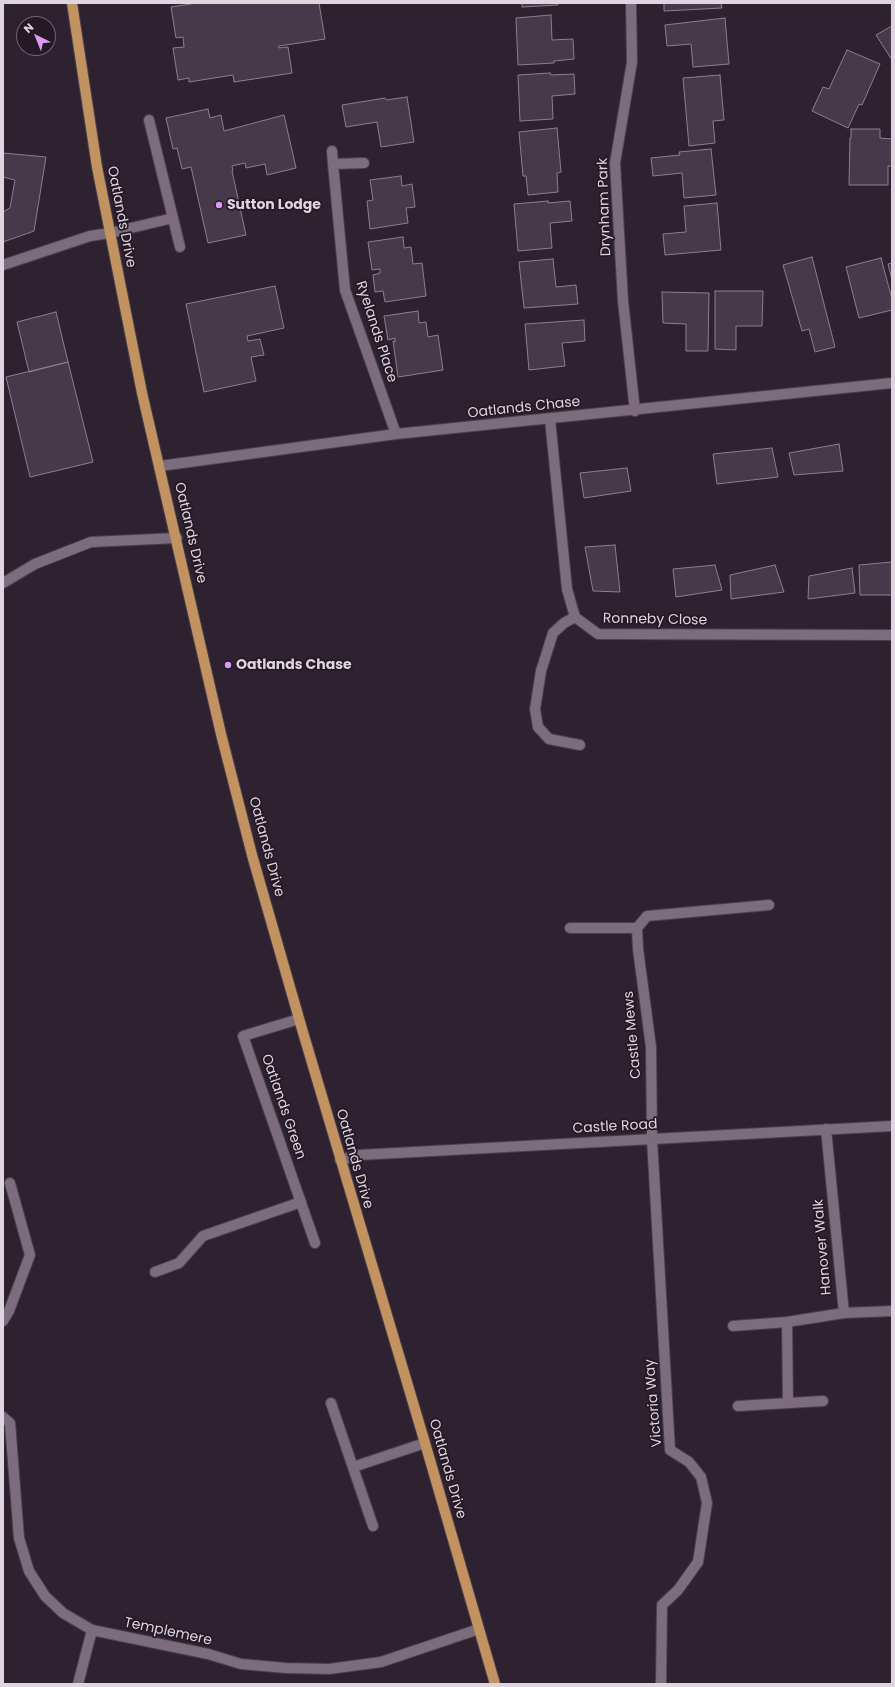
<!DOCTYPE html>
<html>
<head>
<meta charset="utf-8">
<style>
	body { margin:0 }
	#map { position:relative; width:895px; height:1687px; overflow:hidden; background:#2f2230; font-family:Poppins,sans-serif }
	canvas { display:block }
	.frame { position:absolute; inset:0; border:4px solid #ded5de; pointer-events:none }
	.north { position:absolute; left:16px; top:16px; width:40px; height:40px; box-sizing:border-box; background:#251926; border:1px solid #6f6470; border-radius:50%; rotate:317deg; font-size:11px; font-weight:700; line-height:16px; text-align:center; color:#ded5de }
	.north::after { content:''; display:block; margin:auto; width:14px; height:18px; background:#db99f5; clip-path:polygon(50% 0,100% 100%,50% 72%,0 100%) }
</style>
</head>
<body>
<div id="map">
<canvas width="895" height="1687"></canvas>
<div class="frame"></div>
<div class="north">N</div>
</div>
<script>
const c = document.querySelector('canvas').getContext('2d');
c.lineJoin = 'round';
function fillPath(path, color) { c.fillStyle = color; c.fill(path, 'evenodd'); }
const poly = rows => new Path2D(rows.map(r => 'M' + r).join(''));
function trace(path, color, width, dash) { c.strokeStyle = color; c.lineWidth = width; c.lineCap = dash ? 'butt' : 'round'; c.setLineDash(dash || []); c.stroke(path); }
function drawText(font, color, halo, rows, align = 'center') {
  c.font = font + ' Poppins,sans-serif'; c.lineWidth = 3.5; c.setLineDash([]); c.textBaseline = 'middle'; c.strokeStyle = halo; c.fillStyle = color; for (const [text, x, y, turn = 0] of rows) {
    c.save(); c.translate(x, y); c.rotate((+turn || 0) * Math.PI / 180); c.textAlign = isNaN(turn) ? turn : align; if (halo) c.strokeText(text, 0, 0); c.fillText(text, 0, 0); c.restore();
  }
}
const building = poly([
	[197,3,319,3,325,39,279,46,279,48,288,47,292,73,234,82,233,75,189,82,189,78,178,80,173,48,184,47,183,37,176,38,171,7,197,3],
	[522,3,558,3,558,5,522,7,522,3],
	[664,3,721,3,722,8,664,11,664,3],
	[551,15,552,40,573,39,574,59,554,61,554,63,518,65,516,18,551,15],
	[725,18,729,64,693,67,691,44,667,46,665,25,725,18],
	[892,26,892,60,876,35,892,26],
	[847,50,880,64,862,105,859,104,848,128,812,111,823,87,829,89,847,50],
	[550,73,551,75,574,74,575,94,552,96,553,119,520,121,518,75,550,73],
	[720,75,724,120,713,121,715,143,689,146,683,78,720,75],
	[407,97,414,142,381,147,377,122,346,127,342,105,385,98,386,100,407,97],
	[208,109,210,118,221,115,224,131,284,115,296,168,267,175,265,164,246,168,245,163,232,166,233,171,232,171,246,235,208,243,191,167,182,169,177,148,173,149,166,118,208,109],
	[557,128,561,172,557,173,558,192,528,195,526,176,523,176,519,132,557,128],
	[851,129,880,129,880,138,892,139,892,166,888,166,888,185,849,185,850,138,851,138,851,129],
	[711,149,716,195,684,198,682,173,653,176,651,158,680,155,679,152,711,149],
	[3,153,46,157,34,231,3,242,3,212,10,208,15,180,3,177,3,153],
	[401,176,402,186,412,184,415,207,406,208,408,223,370,229,367,201,373,200,370,180,401,176],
	[548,201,548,203,570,201,572,221,550,223,552,248,518,251,514,204,548,201],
	[717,203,721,250,665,255,663,234,686,232,684,206,717,203],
	[403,237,404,248,411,247,413,264,422,263,426,296,385,302,383,291,375,292,373,275,380,273,380,269,372,270,368,242,403,237],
	[812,257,835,347,815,352,809,329,802,331,783,265,812,257],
	[881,258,892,299,892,310,859,318,846,267,881,258],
	[553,259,556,287,576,285,578,304,524,308,519,262,553,259],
	[892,263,892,280,888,264,892,263],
	[275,286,284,328,247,336,248,341,260,339,264,355,251,357,256,381,204,392,186,304,275,286],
	[715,291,763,291,762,326,736,326,736,350,715,349,715,291],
	[662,292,709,293,708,351,686,351,686,324,663,323,662,292],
	[418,311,419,323,426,322,428,337,438,335,443,370,398,377,393,341,395,342,395,338,388,340,384,316,418,311],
	[56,312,68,362,29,372,17,322,56,312],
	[584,320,585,341,562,343,565,366,529,370,525,324,584,320],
	[68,362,93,462,30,477,6,377,68,362],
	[839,444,843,471,794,475,789,453,839,444],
	[772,448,778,477,717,484,713,454,772,448],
	[627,468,631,491,584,498,580,473,627,468],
	[615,545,620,592,593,591,585,547,615,545],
	[892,562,892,595,860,595,859,565,892,562],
	[715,565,722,590,676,597,673,569,715,565],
	[775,565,784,592,731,599,730,575,775,565],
	[852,568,855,593,808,599,809,576,852,568]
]);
const service = poly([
	[575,617,564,623,553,633,541,671,535,709,538,727,549,739,580,745],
	[155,1272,179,1263,203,1236,301,1202],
	[787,1322,788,1403],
	[733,1326,787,1322,844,1313],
	[738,1406,823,1401]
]);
const minor = poly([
	[631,3,632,62,615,163,623,301,635,411],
	[149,120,180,247],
	[332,151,333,164,364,163],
	[333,164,345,290,396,434],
	[3,265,90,236,110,233,173,218],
	[550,419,567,589,575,617,598,634,892,635],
	[3,583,35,564,91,542,177,538],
	[570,928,637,928],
	[299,1019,243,1036,315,1243],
	[826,1129,844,1313,892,1311],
	[340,1160,359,1155,892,1126],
	[3,1321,9,1311,30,1255,10,1183],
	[331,1403,373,1526],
	[3,1417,10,1423,19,1538,29,1571,45,1596,63,1613,92,1630,208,1654,241,1664,286,1668,329,1669,381,1662,479,1629],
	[353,1467,425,1443],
	[78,1684,92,1630],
	[661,1684,662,1605,678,1590,698,1562,707,1503,701,1477,689,1462,670,1450,652,1139,651,1047,638,949,637,928,647,916,769,905]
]);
const tertiary = poly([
	[160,466,396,434,892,383]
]);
const primary = poly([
	[72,3,97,167,142,393,221,734,252,855,302,1029,425,1443,495,1684]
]);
const markers = [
	[219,205,4,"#db99f5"],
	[228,665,4,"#db99f5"]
];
const poiNames = [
	["Sutton Lodge",227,205],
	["Oatlands Chase",236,665]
];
const streetNames = [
	["Drynham Park",605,207,-92],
	["Oatlands Drive",121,217,79],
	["Ryelands Place",376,332,72],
	["Oatlands Chase",524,408,-6],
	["Oatlands Drive",190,533,77],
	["Ronneby Close",655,620,1],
	["Oatlands Drive",266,847,75],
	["Castle Mews",633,1035,-95],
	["Oatlands Green",283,1107,71],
	["Castle Road",615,1127,-3],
	["Oatlands Drive",354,1159,74],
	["Hanover Walk",823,1247,-95],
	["Victoria Way",654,1403,-95],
	["Oatlands Drive",447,1469,74],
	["Templemere",168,1632,12]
];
fillPath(building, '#463a4a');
trace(building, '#8c7e90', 1);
trace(service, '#4b404b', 12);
trace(minor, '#4b404b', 12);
trace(tertiary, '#4b404b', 12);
trace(primary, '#4b404b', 12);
trace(service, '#7c6c7d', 10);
trace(minor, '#7c6c7d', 10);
trace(tertiary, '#7c6c7d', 10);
trace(primary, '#c29361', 10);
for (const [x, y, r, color] of markers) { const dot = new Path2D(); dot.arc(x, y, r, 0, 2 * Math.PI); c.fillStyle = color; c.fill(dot); trace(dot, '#251926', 1.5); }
drawText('bold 14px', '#ded5de', '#251926', poiNames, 'left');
drawText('14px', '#ded5de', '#251926', streetNames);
</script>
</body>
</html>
